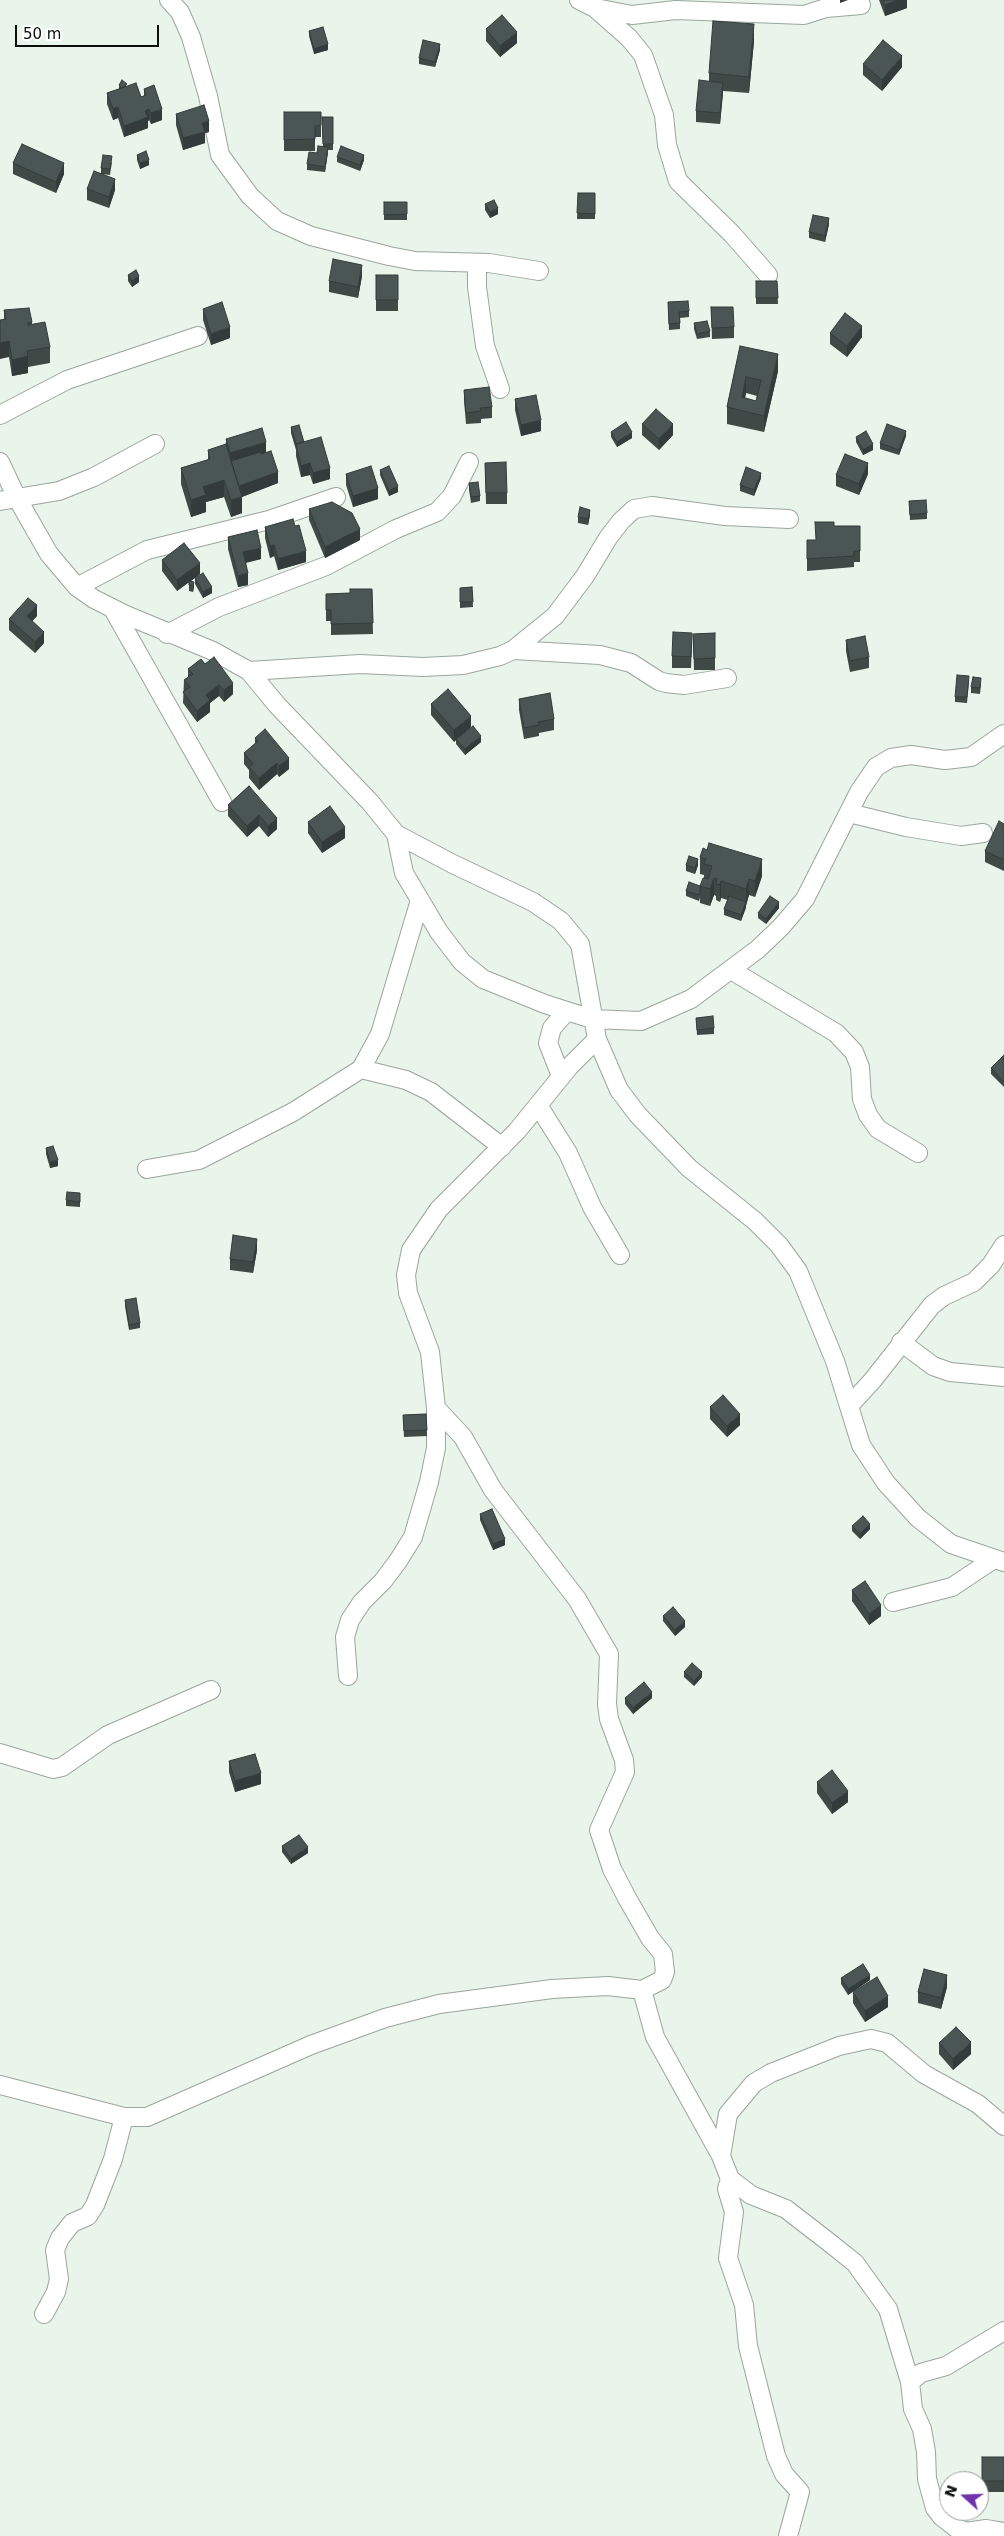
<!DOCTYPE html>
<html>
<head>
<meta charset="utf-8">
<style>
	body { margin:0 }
	#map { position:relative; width:1004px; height:2536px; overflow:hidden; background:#e9f4eb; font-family:"DejaVu Sans",sans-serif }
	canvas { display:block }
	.north { position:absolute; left:939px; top:2471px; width:50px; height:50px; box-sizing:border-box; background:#fff; border:1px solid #9d9f9e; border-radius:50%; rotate:290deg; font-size:14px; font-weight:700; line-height:20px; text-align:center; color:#0b0f0c }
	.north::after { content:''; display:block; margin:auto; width:18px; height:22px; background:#6f34aa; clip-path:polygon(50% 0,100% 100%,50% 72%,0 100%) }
	.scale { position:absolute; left:15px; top:25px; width:144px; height:22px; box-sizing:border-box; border:2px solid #0b0f0c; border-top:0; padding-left:6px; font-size:15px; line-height:18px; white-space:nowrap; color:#0b0f0c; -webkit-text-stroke:4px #fff; paint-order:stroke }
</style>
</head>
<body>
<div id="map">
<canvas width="1004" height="2536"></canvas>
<div class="north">N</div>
<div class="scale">50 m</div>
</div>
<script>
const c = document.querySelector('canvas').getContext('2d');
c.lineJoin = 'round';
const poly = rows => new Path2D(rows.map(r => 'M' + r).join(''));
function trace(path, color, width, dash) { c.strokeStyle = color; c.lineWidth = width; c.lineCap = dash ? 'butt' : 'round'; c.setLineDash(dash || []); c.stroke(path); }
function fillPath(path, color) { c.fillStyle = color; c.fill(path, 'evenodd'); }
const minor = poly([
	[169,0,180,12,191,37,208,96,220,155,250,196,277,221,311,236,389,256,415,261,489,263,539,271],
	[579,0,595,8,632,15,676,10,804,15,826,8,861,5],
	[595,8,629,38,643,55,664,115,667,145,678,181,732,234,768,275],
	[477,264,477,287,485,346,500,389],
	[0,415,67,380,198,336],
	[0,462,17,498,49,554,77,587,94,599,126,615,213,651,249,671,277,705,370,802,396,834,453,864,533,902,561,921,580,944,597,1039,619,1090,638,1115,689,1168,755,1221,779,1245,798,1271,835,1361,861,1445,886,1483,918,1518,951,1544,1004,1562],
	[0,501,59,491,94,477,155,444],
	[77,587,147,550,269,520,336,497],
	[113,609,222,802],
	[167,634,219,607,326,566,396,529,437,512,452,496,469,462],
	[513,650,600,655,631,663,659,681,666,683,684,685,727,678],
	[249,671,360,664,423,667,463,665,500,656,513,650,555,616,585,576,608,538,621,521,634,509,652,506,725,516,789,519],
	[849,813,906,827,961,836,983,833],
	[396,834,404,873,439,932,462,962,483,979,545,1004,592,1019,641,1021,691,999,758,949,781,927,805,899,859,792,876,767,891,758,911,755,945,760,971,757,1004,734],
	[731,970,836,1033,854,1052,860,1067,862,1099,868,1115,878,1129,918,1153],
	[361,1069,406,1080,431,1092,502,1147],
	[561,1076,548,1043,552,1028,567,1011],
	[538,1105,568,1153,592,1207,620,1255],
	[147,1169,199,1160,293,1112,361,1069,380,1034,420,900],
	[901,1342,933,1366,950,1372,1004,1377],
	[849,1406,872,1381,932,1305,944,1296,974,1282,991,1265,1004,1245],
	[893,1602,952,1587,994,1559],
	[348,1676,345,1637,350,1620,362,1602,383,1581,398,1561,413,1537,429,1482,436,1448,436,1408,430,1352,408,1293,406,1275,411,1250,439,1209,517,1131,569,1067,597,1039],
	[0,1753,53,1769,62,1767,108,1735,211,1690],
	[642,1990,655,2037,721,2156,730,2179,751,2195,786,2209,830,2243,855,2263,888,2309,910,2382,913,2409,922,2429,926,2452,927,2479,935,2508,942,2517,956,2528,967,2532,986,2529,1004,2532],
	[0,2085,124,2117,147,2117,311,2045,385,2018,439,2004,552,1989,608,1986,642,1990,662,1980,665,1972,663,1954,650,1938,627,1898,612,1869,599,1830,625,1772,624,1760,609,1719,607,1704,609,1654,577,1599,493,1490,463,1437,436,1408],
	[721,2156,728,2114,754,2083,771,2073,839,2046,871,2039,887,2043,924,2074,978,2104,1004,2126],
	[730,2179,727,2189,734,2212,728,2258,744,2305,748,2346,776,2456,784,2474,800,2492,788,2536],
	[44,2314,56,2292,59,2279,55,2250,60,2238,72,2223,88,2216,95,2205,113,2159,124,2117],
	[910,2382,921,2373,946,2366,1004,2331]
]);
const wall = poly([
	[879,0,907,0,907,8,885,16],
	[486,29,517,43,500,57,486,41],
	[309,31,328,50,314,54,309,36],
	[754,41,749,93,723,91,720,124,696,122,696,111,709,81,709,73],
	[440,50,435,67,419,64,419,58],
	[863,64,902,67,882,91,863,75],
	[119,85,127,86,141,97,144,96,144,89,162,120,151,124,149,120,148,121,148,128,124,137,118,118,113,120,107,104,107,93,119,89],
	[284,112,321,112,321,137,315,137,315,151,284,151],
	[176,114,209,132,205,133,205,143,183,150,176,125],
	[322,117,333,117,333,150,328,150,325,172,307,170,307,164,323,146],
	[137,155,149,165,140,169,137,160],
	[337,157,364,160,360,171,337,162],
	[112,162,110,175,101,174,115,190,109,208,87,200,87,189,101,174,101,168],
	[13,163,64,174,56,193,13,174],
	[578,193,595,193,595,219,577,219],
	[384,202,407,202,407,220,384,220],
	[485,204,498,214,490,218,485,210],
	[829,224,825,242,809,238,809,232],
	[128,275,139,282,132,287,128,281],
	[376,275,398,275,398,311,376,311],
	[362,276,358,298,329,292,329,281],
	[756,281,777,281,778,304,756,304],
	[668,302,689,311,689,317,680,318,680,329,669,330],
	[711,307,734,327,734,338,712,339],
	[203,309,230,338,211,345,203,320],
	[4,310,32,322,32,324,50,347,50,363,28,367,28,373,12,376,9,357,4,319],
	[694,323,710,331,710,337,697,339,694,329],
	[830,333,862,337,847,357,830,344],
	[740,346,778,371,764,432,727,424,727,407],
	[746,393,757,396,756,401,745,398],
	[464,390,492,407,492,418,481,419,481,423,466,424,464,401],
	[515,399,541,431,521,436,515,410],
	[642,424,673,435,659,450,642,435],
	[291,427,304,442,330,479,313,484,310,475,301,477,296,456,296,450,291,433],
	[611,432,632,438,617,447,611,437],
	[906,436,899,455,880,449,880,443],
	[856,437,873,450,863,455,856,442],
	[226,439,266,452,278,483,242,497,242,513,231,517,224,497,206,502,206,512,191,517,181,484,181,468,208,460,208,450,226,445],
	[485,463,507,493,507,504,486,504],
	[380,470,398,492,389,496,380,475],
	[346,474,378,499,353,507,346,485],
	[868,474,859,495,836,486,836,475],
	[761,478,754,496,740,491,740,485],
	[469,483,480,496,480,501,471,503,469,489],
	[909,501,927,513,927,519,910,520],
	[309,509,360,540,325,558,309,520],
	[590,515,588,525,578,523,578,517],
	[834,526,860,526,860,562,854,562,854,567,807,571,807,540,816,540],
	[265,527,306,562,278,570,274,556,270,558,265,538],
	[228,537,261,559,246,563,248,585,238,587,228,549],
	[162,560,200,574,191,581,194,587,193,592,189,591,189,582,177,591,162,571],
	[195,578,212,593,203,598,195,584],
	[472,587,473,607,460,608,460,588],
	[372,589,373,634,331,635,331,621,326,621,326,594,350,593],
	[37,616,32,621,44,643,35,653,9,630,9,619],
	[715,633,715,670,694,670,693,634],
	[846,640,869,657,869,668,850,672,846,651],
	[692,645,691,668,672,668,672,656],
	[205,664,233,694,224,702,219,696,210,703,210,712,197,722,183,703,184,680,188,677,188,669],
	[969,681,967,703,955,702,955,697],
	[981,684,980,694,971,693,971,687],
	[519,699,554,719,554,730,539,733,539,736,524,739,519,710],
	[431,704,471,727,463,734,481,742,465,755,456,744,456,739,454,742,431,715],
	[255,738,289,769,279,777,277,774,259,790,249,778,249,770,244,764,244,753,255,744],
	[249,786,277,829,268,837,259,826,247,837,228,816,228,805],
	[308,822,345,838,322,853,308,833],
	[1004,824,1004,871,985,862,985,851],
	[700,857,762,876,755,897,749,895,741,921,724,915,724,909,728,900,721,898,720,902,716,900,716,896,714,895,710,906,700,903,700,897,699,901,686,896,686,891,700,886,704,878,704,875,700,874],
	[686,865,698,865,695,874,686,871],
	[779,908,766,924,758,918,758,913],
	[696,1018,714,1028,714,1034,697,1035],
	[1004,1055,1004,1087,991,1074,991,1068],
	[46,1148,58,1166,50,1168,46,1154],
	[80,1199,80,1207,66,1206,66,1200],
	[257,1250,253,1273,230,1270,230,1259],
	[125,1300,140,1323,140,1328,129,1330,125,1306],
	[710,1407,740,1425,727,1437,710,1419],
	[426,1414,427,1436,404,1437,403,1415],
	[480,1514,505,1545,493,1550,480,1520],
	[852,1526,870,1529,860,1539,852,1531],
	[852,1590,881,1616,869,1625,852,1601],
	[663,1616,685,1627,675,1636,663,1621],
	[684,1672,702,1677,694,1686,684,1677],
	[625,1698,652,1698,633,1714,625,1704],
	[229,1761,261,1784,235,1792,229,1772],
	[817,1782,848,1802,832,1814,817,1793],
	[282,1846,308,1853,291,1864,282,1852],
	[841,1978,870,1980,848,1995,841,1984],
	[947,1987,941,2009,918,2003,918,1992],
	[853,1992,888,2007,865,2022,853,2003],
	[939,2043,971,2054,953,2070,939,2054],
	[982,2457,1004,2457,1004,2492,982,2492]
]);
const shadedWall = poly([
	[840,0,848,0,840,3],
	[898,0,907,0,907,8,885,16,885,5],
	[754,24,754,41,749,93,749,77],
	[517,32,517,43,500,57,500,46],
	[328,44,328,50,314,54,314,49],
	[440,44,440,50,435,67,435,62],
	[902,56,902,67,882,91,882,80],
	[723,83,723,94,720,124,720,113],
	[118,107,118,118,113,120,113,109],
	[149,109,149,120,148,121,148,128,124,137,124,126,145,111],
	[162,109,162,120,151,124,151,113],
	[209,121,209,132,205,133,205,143,183,150,183,138,202,123],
	[328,147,328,153,325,172,325,167],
	[364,155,364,160,360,171,360,165],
	[149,160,149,165,140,169,140,163],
	[64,163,64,174,56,193,56,182],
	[115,179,115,190,109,208,109,197],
	[498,208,498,214,490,218,490,212],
	[829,218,829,224,825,242,825,236],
	[362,265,362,276,358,298,358,287],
	[139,276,139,282,132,287,132,281],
	[862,326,862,337,847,357,847,346],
	[230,327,230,338,211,345,211,334],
	[9,341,9,357,0,359,0,343],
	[778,354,778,371,764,432,764,416],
	[28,356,28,373,12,376,12,360],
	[746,377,746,393,742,411,742,397],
	[541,420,541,431,521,436,521,425],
	[673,424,673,435,659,450,659,439],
	[906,431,906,436,899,455,899,450],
	[632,432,632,438,617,447,617,442],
	[266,442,266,453,230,464,230,453],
	[873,444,873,450,863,455,863,450],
	[310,463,310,475,301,477,301,466],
	[868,463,868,474,859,495,859,484],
	[330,468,330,479,313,484,313,473],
	[278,472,278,483,239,498,239,486],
	[761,473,761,478,754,496,754,490],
	[224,480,224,497,206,502,206,512,191,517,191,500,203,487],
	[398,486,398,492,389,496,389,491],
	[378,488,378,499,353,507,353,496],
	[242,497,242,513,231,517,231,500],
	[590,510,590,515,588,525,588,519],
	[360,529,360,540,325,558,325,547],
	[274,545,274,556,270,558,270,546],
	[261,548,261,559,243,563,243,552],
	[306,551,306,562,278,570,278,559],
	[200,563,200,574,177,591,177,580],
	[248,573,248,585,238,587,238,576],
	[194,582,194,587,193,592,193,586],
	[212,587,212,593,203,598,203,592],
	[37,605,37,616,27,627,27,616],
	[44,632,44,643,35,653,35,642],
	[233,683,233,694,224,702,224,690],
	[219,685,219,696,210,703,210,712,197,722,197,711,206,695],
	[471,716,471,727,454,742,454,730],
	[481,736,481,742,465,755,465,749],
	[289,758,289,769,279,777,279,766],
	[277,763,277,774,259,790,259,778],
	[259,815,259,826,247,837,247,826],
	[277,818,277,829,268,837,268,826],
	[345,827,345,838,322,853,322,842],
	[698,859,698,865,695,874,695,868],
	[762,859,762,876,755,897,755,881],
	[714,878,714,895,710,906,710,889],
	[749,879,749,895,746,906,746,889],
	[721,881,721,898,720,902,720,885],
	[746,902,746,908,741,921,741,915],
	[779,902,779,908,766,924,766,919],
	[58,1160,58,1166,50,1168,50,1162],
	[257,1239,257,1250,253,1273,253,1262],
	[740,1414,740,1425,727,1437,727,1426],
	[870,1524,870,1529,860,1539,860,1534],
	[505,1539,505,1545,493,1550,493,1544],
	[881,1605,881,1616,869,1625,869,1614],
	[685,1621,685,1627,675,1636,675,1630],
	[702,1672,702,1677,694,1686,694,1681],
	[652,1692,652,1698,633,1714,633,1708],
	[261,1773,261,1784,235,1792,235,1781],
	[848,1791,848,1802,832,1814,832,1803],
	[308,1847,308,1853,291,1864,291,1859],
	[870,1975,870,1980,848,1995,848,1989],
	[947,1975,947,1987,941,2009,941,1998],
	[888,1996,888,2007,865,2022,865,2011],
	[971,2042,971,2054,953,2070,953,2059]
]);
const building = poly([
	[883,0,898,0,885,5,883,0],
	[502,15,517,32,500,46,486,29,502,15],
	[713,21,754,24,749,77,709,73,713,21],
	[323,27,328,44,314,49,309,31,323,27],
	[423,40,440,44,435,62,419,58,423,40],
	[883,40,902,56,882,80,863,64,883,40],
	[122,80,127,84,124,87,122,88,119,85,122,80],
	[699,80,723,83,720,113,696,111,699,80],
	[136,83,141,97,146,95,144,89,154,85,162,109,151,113,149,109,145,111,148,117,124,126,118,107,113,109,107,93,136,83],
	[204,105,209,121,202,123,205,132,183,138,176,114,204,105],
	[284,112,321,112,321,125,315,126,315,139,284,140,284,112],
	[322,117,333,117,333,144,323,144,322,117],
	[22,144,64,163,56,182,13,163,22,144],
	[318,146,328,147,325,167,307,164,309,152,317,153,318,146],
	[341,146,364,155,360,165,337,157,341,146],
	[146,151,149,160,140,163,137,155,146,151],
	[103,155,112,156,110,169,101,168,103,155],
	[94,171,115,179,109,197,87,189,94,171],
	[578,193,595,193,595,214,577,213,578,193],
	[494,200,498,208,490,212,485,204,494,200],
	[384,202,407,202,407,214,384,215,384,202],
	[813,215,829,218,825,236,809,232,813,215],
	[333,259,362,265,358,287,329,281,333,259],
	[136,270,139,276,132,281,128,275,136,270],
	[376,275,398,275,398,300,376,300,376,275],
	[756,281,777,281,778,298,756,298,756,281],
	[688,301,689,311,679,312,680,323,669,324,668,302,688,301],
	[222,302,230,327,211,334,203,309,222,302],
	[711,307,733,307,734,327,712,328,711,307],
	[29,308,32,322,28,323,28,325,45,322,50,347,27,351,28,356,12,360,9,341,0,343,0,320,6,319,4,310,29,308],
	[845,313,862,326,847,346,830,333,845,313],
	[707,321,710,331,697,334,694,323,707,321],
	[740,346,778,354,764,416,727,407,740,346],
	[746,377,761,380,756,401,742,397,746,377],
	[489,387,492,407,480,408,481,411,466,413,464,390,489,387],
	[536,395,541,420,521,425,515,399,536,395],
	[656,409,673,424,659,439,642,424,656,409],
	[626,422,632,432,617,442,611,432,626,422],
	[887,424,906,431,899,450,880,443,887,424],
	[299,425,304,442,296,444,291,427,299,425],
	[262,428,266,442,230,453,226,439,262,428],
	[866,431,873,444,863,450,856,437,866,431],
	[321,437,330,468,313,473,310,463,301,466,296,444,321,437],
	[226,444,242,497,231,500,224,480,203,487,206,495,191,500,181,468,210,459,208,450,226,444],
	[271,451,278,472,239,486,231,461,260,452,261,454,271,451],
	[845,454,868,463,859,484,836,475,845,454],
	[506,462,507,493,486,493,485,463,506,462],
	[371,466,378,488,353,496,346,474,371,466],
	[389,466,398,486,389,491,380,470,389,466],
	[746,467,761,473,754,490,740,485,746,467],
	[478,482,480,496,471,497,469,483,478,482],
	[926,500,927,513,910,515,909,501,926,500],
	[332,502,352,513,360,529,325,547,309,509,332,502],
	[580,507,590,510,588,519,578,517,580,507],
	[293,519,295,526,299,525,306,551,278,559,274,545,270,546,265,527,293,519],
	[815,522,834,522,834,526,860,526,860,551,854,551,854,556,807,559,807,540,816,540,815,522],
	[257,530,261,548,243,552,248,573,238,576,228,537,257,530],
	[184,543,200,563,177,580,162,560,184,543],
	[203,573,212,587,203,592,195,578,203,573],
	[189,581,194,582,193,586,189,585,189,581],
	[472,587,473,602,460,602,460,588,472,587],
	[350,589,372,589,373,623,331,624,331,610,326,610,326,594,350,593,350,589],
	[28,598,37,605,27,616,44,632,35,642,9,619,28,598],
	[673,632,692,633,691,657,672,656,673,632],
	[715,633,715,658,694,659,693,634,715,633],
	[865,636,869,657,850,661,846,640,865,636],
	[214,657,233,683,224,690,219,685,206,695,210,700,197,711,183,692,190,687,184,680,193,674,188,669,201,659,205,664,214,657],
	[957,675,969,676,967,697,955,697,957,675],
	[973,677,981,678,980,688,971,687,973,677],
	[448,689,471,716,454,730,431,704,448,689],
	[550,693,554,719,538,722,539,725,524,728,519,699,550,693],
	[473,726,481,736,465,749,456,739,473,726],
	[265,729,289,758,279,766,277,763,259,778,249,767,253,764,244,753,258,741,255,738,265,729],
	[249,786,277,818,268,826,259,815,247,826,228,805,249,786],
	[330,806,345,827,322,842,308,822,330,806],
	[999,821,1004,824,1004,860,985,851,999,821],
	[709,843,762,859,755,881,749,879,746,889,721,881,720,885,716,884,717,879,714,878,710,889,700,886,703,878,708,879,712,866,704,864,706,859,700,857,703,848,707,850,709,843],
	[689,856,698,859,695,868,686,865,689,856],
	[689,882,700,886,700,892,699,895,686,891,689,882],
	[729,896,746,902,741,915,724,909,729,896],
	[770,896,779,902,766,919,758,913,770,896],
	[713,1016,714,1028,697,1030,696,1018,713,1016],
	[1004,1055,1004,1082,991,1068,1004,1055],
	[53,1146,58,1160,50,1162,46,1148,53,1146],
	[67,1192,80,1193,80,1202,66,1200,67,1192],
	[233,1235,257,1239,253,1262,230,1259,233,1235],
	[136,1298,140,1323,129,1325,125,1300,136,1298],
	[723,1395,740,1414,727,1426,710,1407,723,1395],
	[426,1414,427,1430,404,1431,403,1415,426,1414],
	[492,1509,505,1539,493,1544,480,1514,492,1509],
	[863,1516,870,1524,860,1534,852,1526,863,1516],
	[865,1581,881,1605,869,1614,852,1590,865,1581],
	[673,1607,685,1621,675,1630,663,1616,673,1607],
	[692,1663,702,1672,694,1681,684,1672,692,1663],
	[644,1682,652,1692,633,1708,625,1698,644,1682],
	[255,1754,261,1773,235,1781,229,1761,255,1754],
	[832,1770,848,1791,832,1803,817,1782,832,1770],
	[299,1835,308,1847,291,1859,282,1846,299,1835],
	[863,1964,870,1975,848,1989,841,1978,863,1964],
	[924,1969,947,1975,941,1998,918,1992,924,1969],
	[877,1977,888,1996,865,2011,853,1992,877,1977],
	[956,2027,971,2042,953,2059,939,2043,956,2027],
	[982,2457,1004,2457,1004,2481,982,2481,982,2457]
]);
trace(minor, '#9ba59d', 20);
trace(minor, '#fff', 18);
fillPath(wall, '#3f4a47');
fillPath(shadedWall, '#333c3a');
fillPath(building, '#495653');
trace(building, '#333c3a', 1);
</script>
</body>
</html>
